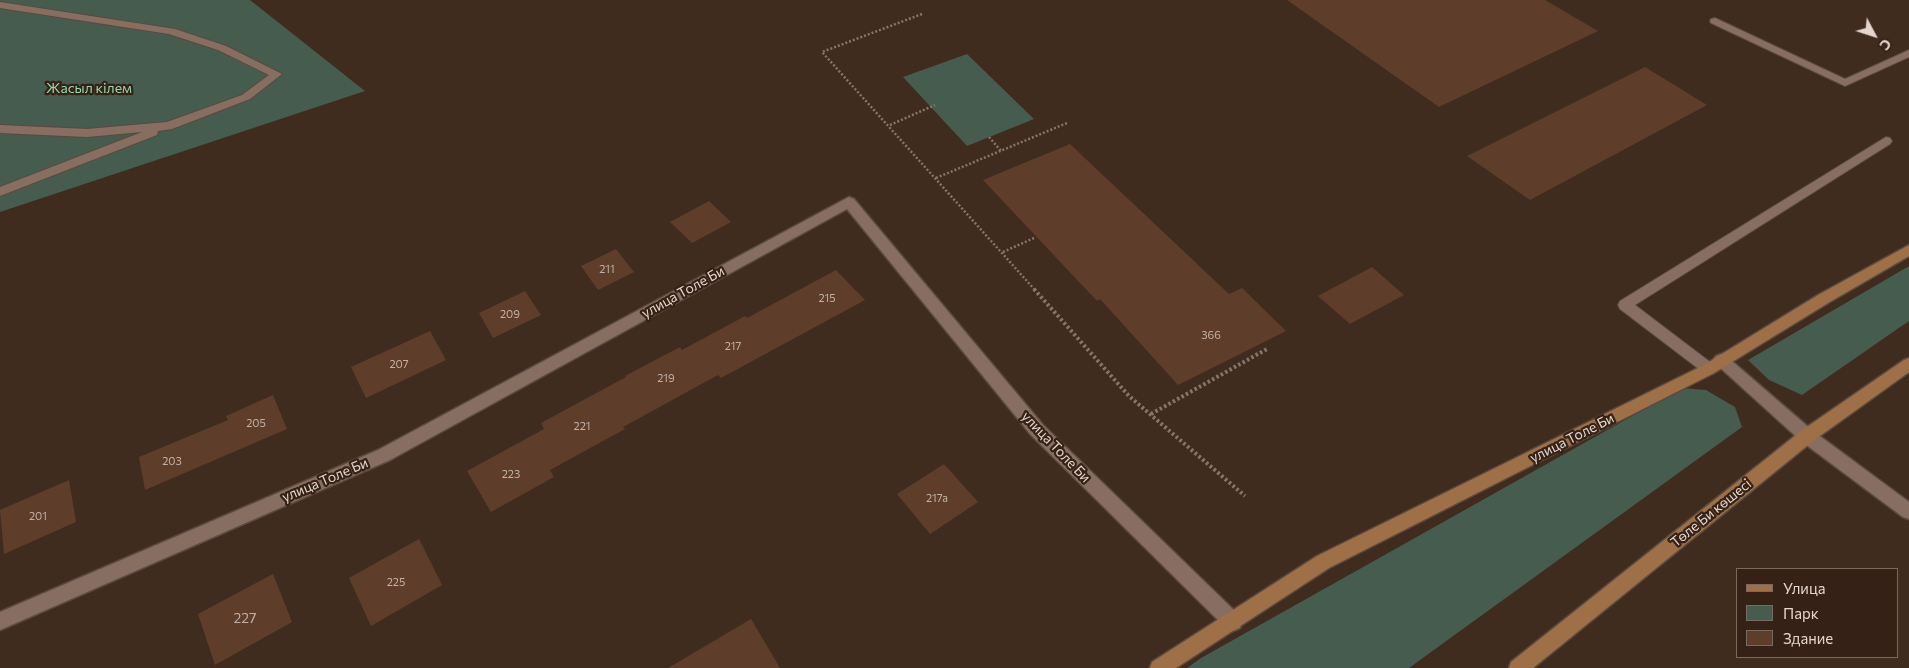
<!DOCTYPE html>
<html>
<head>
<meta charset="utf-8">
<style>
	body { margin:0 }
	#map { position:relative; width:1909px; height:668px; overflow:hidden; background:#402b1f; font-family:Commissioner,sans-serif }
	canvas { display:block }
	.legend { position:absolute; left:1736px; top:568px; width:162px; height:90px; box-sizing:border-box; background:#352115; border:1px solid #7b695f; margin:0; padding:6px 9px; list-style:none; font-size:15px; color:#e4d6ce }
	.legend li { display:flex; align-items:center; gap:10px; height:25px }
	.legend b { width:25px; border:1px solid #7b695f }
	.north { position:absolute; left:1849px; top:10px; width:50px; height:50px; -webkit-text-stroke:4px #352115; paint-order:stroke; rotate:130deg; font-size:14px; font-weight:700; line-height:20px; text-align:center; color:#e4d6ce }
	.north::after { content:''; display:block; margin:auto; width:18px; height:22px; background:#e4d6ce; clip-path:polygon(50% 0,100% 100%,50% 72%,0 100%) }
</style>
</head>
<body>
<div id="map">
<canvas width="1909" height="668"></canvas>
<ul class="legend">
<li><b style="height:6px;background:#9f7047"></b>Улица</li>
<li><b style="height:14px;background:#455c4e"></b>Парк</li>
<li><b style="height:14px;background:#5e3e2b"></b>Здание</li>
</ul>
<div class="north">С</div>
</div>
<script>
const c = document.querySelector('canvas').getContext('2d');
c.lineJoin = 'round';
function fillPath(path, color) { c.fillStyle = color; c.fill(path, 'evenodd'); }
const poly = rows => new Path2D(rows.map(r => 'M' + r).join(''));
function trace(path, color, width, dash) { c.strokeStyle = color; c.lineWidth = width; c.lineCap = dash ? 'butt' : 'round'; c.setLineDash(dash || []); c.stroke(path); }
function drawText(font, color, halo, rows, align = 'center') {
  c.font = font + ' Commissioner,sans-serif'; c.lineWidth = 4.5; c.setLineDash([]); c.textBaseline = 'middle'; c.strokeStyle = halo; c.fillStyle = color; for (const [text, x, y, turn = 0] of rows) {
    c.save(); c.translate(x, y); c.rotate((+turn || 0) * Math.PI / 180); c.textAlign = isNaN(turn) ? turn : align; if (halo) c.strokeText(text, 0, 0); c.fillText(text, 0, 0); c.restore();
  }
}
const green = poly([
	[0,0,250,0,365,91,0,212],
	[967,54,1034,119,967,146,903,77],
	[1909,266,1909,321,1802,395,1769,380,1748,360],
	[1682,388,1706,390,1735,407,1742,427,1409,668,1187,668,1201,658]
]);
const building = poly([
	[1287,0,1545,0,1598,31,1439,107],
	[1645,67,1707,105,1530,200,1467,156],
	[1070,144,1229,294,1242,288,1286,331,1178,385,1100,299,1097,301,983,180],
	[709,201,731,222,692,243,670,222],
	[616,249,634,272,598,290,581,266],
	[1372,267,1404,295,1350,324,1318,296],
	[836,270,865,300,721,378,718,375,623,427,625,429,550,470,554,477,491,512,467,471,544,429,541,423,626,377,625,376,680,347,682,350,745,316,747,318],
	[525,291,541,315,493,338,479,313],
	[430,331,446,360,366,398,351,367],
	[273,395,287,429,145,490,139,457,228,420,226,416],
	[944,464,978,502,930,534,897,494],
	[69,480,76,522,4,554,0,510],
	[419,539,442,585,371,626,349,578],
	[273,574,292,622,215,665,198,614],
	[751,619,780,668,668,668]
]);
const pathFar1 = poly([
	[922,14,822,52,1035,290],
	[890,125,935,105],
	[989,137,1001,151],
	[936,178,1067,123],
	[1003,252,1034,238]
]);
const path = poly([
	[1034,289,1129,396,1245,496],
	[1151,414,1267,349]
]);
const service = poly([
	[0,2,175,29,226,46,282,74,250,99,172,129,158,131,157,135,0,196,0,187,142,132,87,137,0,133,0,125,87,129,167,122,242,95,269,75,218,50,169,34,0,8,0,2],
	[1715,18,1845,79,1909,50,1909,57,1845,86,1711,23,1710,21,1711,19,1715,18],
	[1886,137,1890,138,1892,141,1890,144,1635,305,1714,365,1716,369,1714,373,1709,375,1704,373,1620,309,1618,305,1620,301,1886,137]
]);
const minor = poly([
	[849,197,854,199,1043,425,1240,616,1242,622,1240,628,1233,631,1226,628,1031,435,847,209,390,460,0,630,0,612,378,450,849,197],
	[1721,354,1726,356,1813,431,1909,502,1909,519,1903,517,1801,441,1716,364,1713,360,1716,356,1721,354]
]);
const secondary = poly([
	[1909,245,1909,256,1828,303,1714,373,1329,568,1176,668,1150,668,1152,662,1317,556,1704,365,1818,295,1909,245],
	[1909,358,1909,372,1813,441,1533,668,1509,668,1511,662,1801,431,1904,360,1909,358]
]);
const numberNames = [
	["211",607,269],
	["215",827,298],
	["209",510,314],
	["366",1211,335],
	["217",733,346],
	["207",399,364],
	["219",666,378],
	["205",256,423],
	["221",582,426],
	["203",172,461],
	["223",511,474],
	["217а",937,498],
	["201",38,516],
	["225",396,582]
];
const parkNames = [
	["Жасыл кілем",89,88]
];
const streetNames = [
	["улица Толе Би",683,292,-29],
	["улица Толе Би",1572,438,-27],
	["улица Толе Би",1056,447,46],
	["улица Толе Би",325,480,-23],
	["Төле Би көшесі",1711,513,-39]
];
const nearNumbernames = [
	["227",245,618]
];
fillPath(green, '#455c4e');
fillPath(building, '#5e3e2b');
trace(service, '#5b4a3f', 2);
trace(minor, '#5b4a3f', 3);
trace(secondary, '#5b4a3f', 3);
trace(pathFar1, '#87756b', 2.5, [2, 2]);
trace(path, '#87756b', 4, [2.5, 2.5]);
fillPath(service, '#876e61');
fillPath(minor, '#876e61');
fillPath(secondary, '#9f7047');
drawText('11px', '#c2b0a5', null, numberNames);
drawText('14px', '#97d7b1', '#352115', parkNames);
drawText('14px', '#e4d6ce', '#352115', streetNames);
drawText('14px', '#c2b0a5', null, nearNumbernames);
</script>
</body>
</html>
